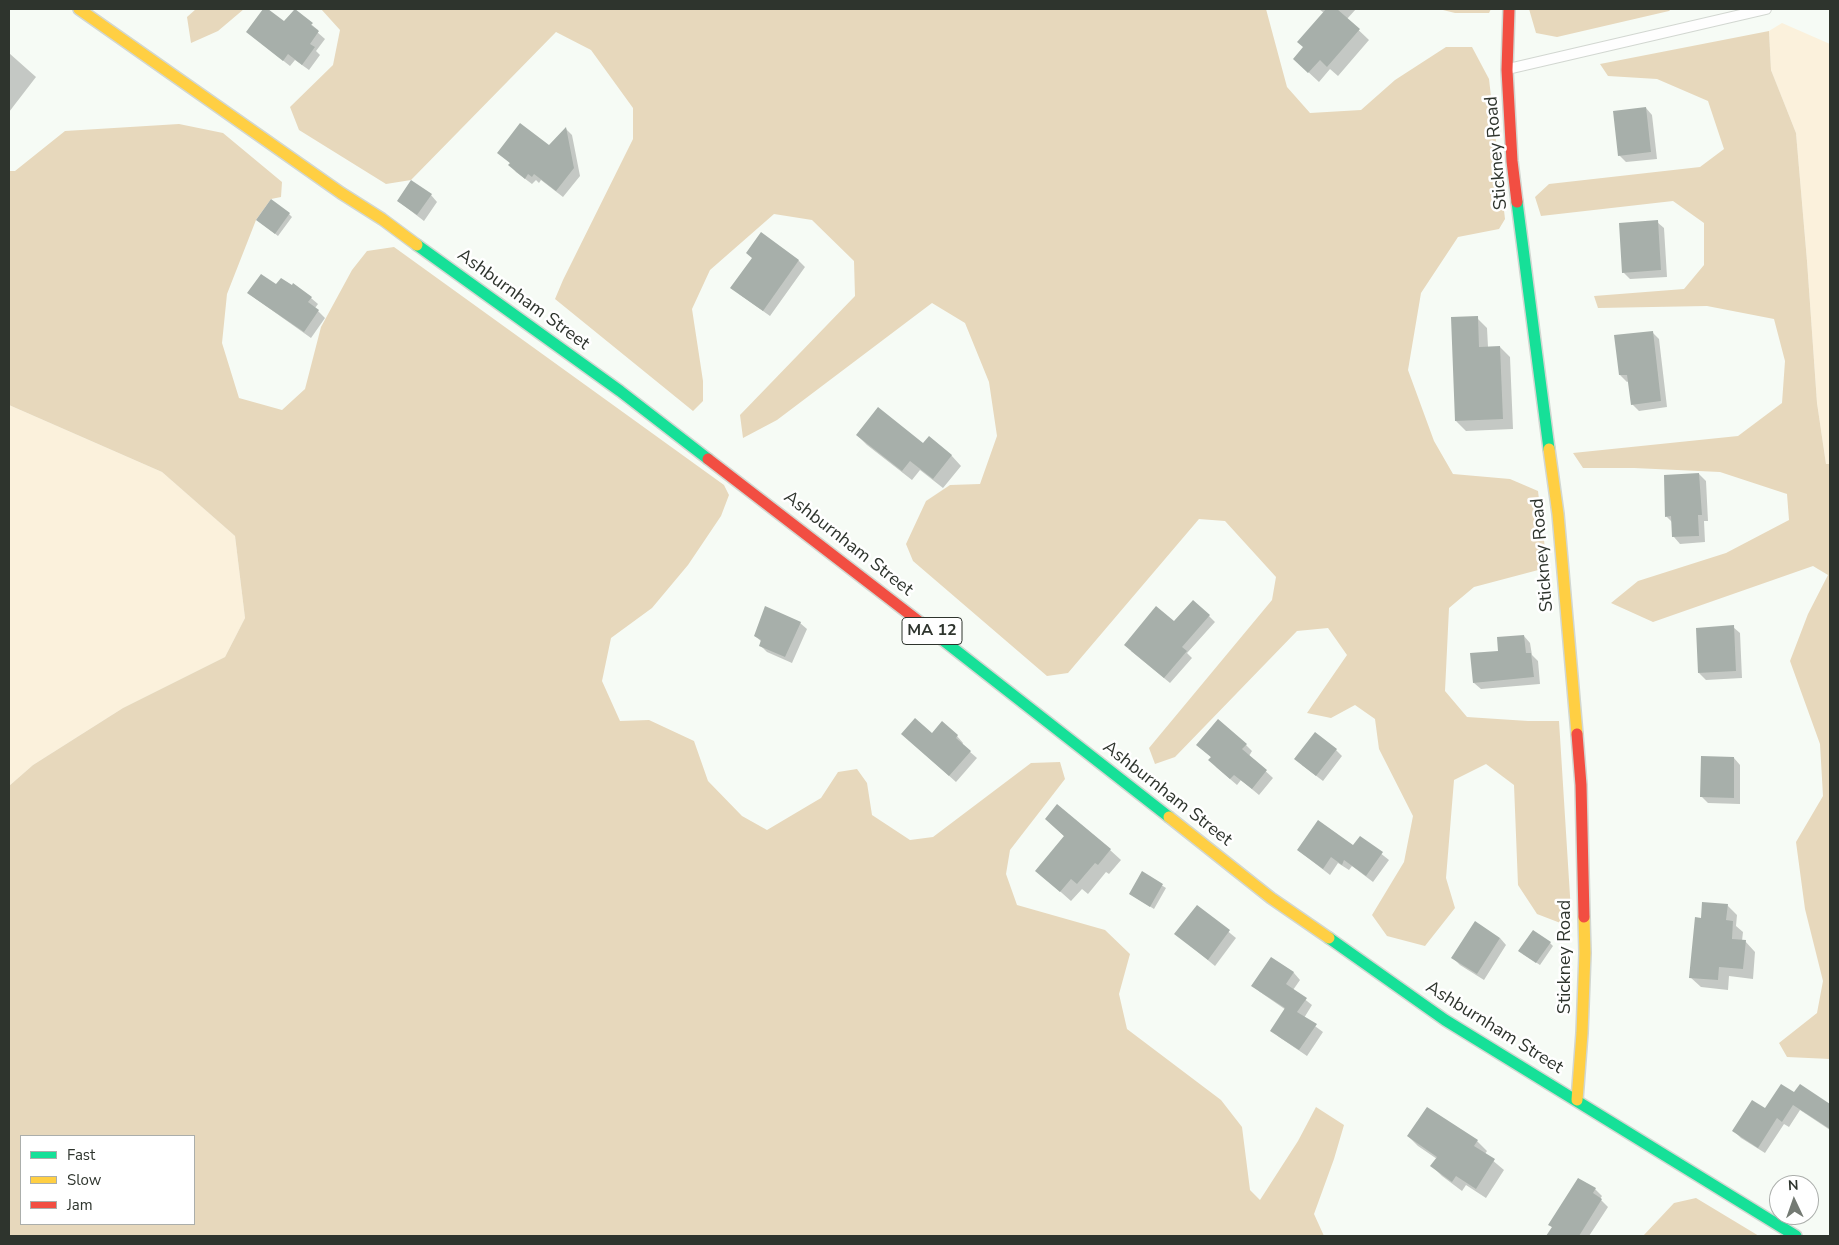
<!DOCTYPE html>
<html>
<head>
<meta charset="utf-8">
<style>
	body { margin:0 }
	#map { position:relative; width:1839px; height:1245px; overflow:hidden; background:#f6fbf5; font-family:"Nunito Sans",sans-serif }
	canvas { display:block }
	.frame { position:absolute; inset:0; border:10px solid #2e342d; pointer-events:none }
	.legend { position:absolute; left:20px; top:1135px; width:175px; height:90px; box-sizing:border-box; background:#fff; border:1px solid #abaeab; margin:0; padding:6px 9px; list-style:none; font-size:15px; color:#2e342d }
	.legend li { display:flex; align-items:center; gap:10px; height:25px }
	.legend b { width:25px; border:1px solid #abaeab }
	.north { position:absolute; left:1769px; top:1175px; width:50px; height:50px; box-sizing:border-box; background:#fff; border:1px solid #abaeab; border-radius:50%; rotate:357deg; font-size:14px; font-weight:700; line-height:20px; text-align:center; color:#2e342d }
	.north::after { content:''; display:block; margin:auto; width:18px; height:22px; background:#747a73; clip-path:polygon(50% 0,100% 100%,50% 72%,0 100%) }
</style>
</head>
<body>
<div id="map">
<canvas width="1839" height="1245"></canvas>
<div class="frame"></div>
<ul class="legend">
<li><b style="height:6px;background:#16e098"></b>Fast</li>
<li><b style="height:6px;background:#ffcf43"></b>Slow</li>
<li><b style="height:6px;background:#f24e42"></b>Jam</li>
</ul>
<div class="north">N</div>
</div>
<script>
const c = document.querySelector('canvas').getContext('2d');
c.lineJoin = 'round';
function fillPath(path, color) { c.fillStyle = color; c.fill(path, 'evenodd'); }
const poly = rows => new Path2D(rows.map(r => 'M' + r).join(''));
function trace(path, color, width, dash) { c.strokeStyle = color; c.lineWidth = width; c.lineCap = dash ? 'butt' : 'round'; c.setLineDash(dash || []); c.stroke(path); }
function drawText(font, color, halo, rows, align = 'center') {
  c.font = font + ' "Nunito Sans",sans-serif'; c.lineWidth = 5; c.setLineDash([]); c.textBaseline = 'middle'; c.strokeStyle = halo; c.fillStyle = color; for (const [text, x, y, turn = 0] of rows) {
    c.save(); c.translate(x, y); c.rotate((+turn || 0) * Math.PI / 180); c.textAlign = isNaN(turn) ? turn : align; if (halo) c.strokeText(text, 0, 0); c.fillText(text, 0, 0); c.restore();
  }
}
const green = poly([
	[1782,23,1830,44,1830,464,1826,464,1817,403,1807,261,1796,133,1771,70,1769,31],
	[9,405,162,472,235,536,245,618,225,657,123,708,33,765,9,786]
]);
const forest = poly([
	[196,9,244,9,218,31,191,43,187,17],
	[321,9,1266,9,1287,87,1310,113,1361,110,1395,80,1446,47,1472,47,1489,79,1505,219,1499,229,1458,237,1421,293,1408,370,1434,441,1453,474,1510,479,1538,491,1546,557,1542,569,1474,587,1449,608,1445,691,1467,717,1528,721,1559,721,1571,912,1563,924,1537,914,1518,885,1514,785,1486,764,1454,780,1446,878,1455,908,1425,946,1387,936,1372,915,1404,862,1413,816,1379,749,1375,719,1355,705,1331,718,1307,713,1347,655,1328,628,1297,631,1175,757,1155,764,1149,748,1272,600,1276,577,1225,521,1199,519,1068,673,1047,676,913,561,906,544,926,501,950,485,980,484,997,436,989,382,965,323,932,303,777,420,743,438,740,415,855,296,854,261,812,220,774,214,710,270,692,309,703,381,703,401,693,411,555,299,563,280,633,139,633,108,591,50,556,32,411,180,386,184,299,130,290,107,333,65,340,30],
	[1439,9,1491,9,1489,13,1455,13],
	[1529,9,1671,9,1669,11,1557,37,1536,33],
	[1769,31,1771,70,1796,133,1807,261,1817,403,1826,464,1830,464,1830,1059,1787,1057,1779,1043,1817,1013,1823,981,1805,909,1796,842,1823,796,1820,744,1790,661,1808,614,1828,575,1813,566,1653,622,1611,603,1638,581,1726,553,1789,520,1787,494,1720,472,1634,468,1583,468,1573,453,1738,436,1782,403,1785,361,1774,319,1707,306,1598,308,1594,296,1684,289,1704,265,1704,223,1673,201,1541,216,1535,197,1549,184,1700,167,1724,149,1708,101,1657,79,1608,76,1600,64],
	[179,124,223,133,282,182,281,197,271,199,256,220,227,294,222,343,239,398,282,410,305,389,321,327,352,270,367,251,394,247,724,485,729,495,721,516,688,565,652,608,611,638,602,681,620,721,649,720,694,741,708,781,742,816,767,830,821,798,838,772,857,769,867,783,872,815,910,840,933,837,1031,763,1060,762,1065,779,1010,850,1006,874,1017,905,1105,930,1130,954,1119,994,1127,1029,1221,1100,1242,1127,1250,1190,1260,1200,1298,1141,1316,1107,1344,1125,1334,1159,1314,1214,1324,1236,9,1236,9,786,33,765,123,708,225,657,245,618,235,536,162,472,9,405,9,171,15,171,65,131],
	[21,1136,194,1136,194,1224,21,1224],
	[1696,1198,1759,1236,1643,1236,1674,1203]
]);
const shadow = poly([
	[265,9,284,23,294,10,318,30,317,32,325,39,316,51,320,55,309,70,295,60,290,66,247,32],
	[1319,9,1356,9,1347,19,1369,40,1338,76,1330,69,1319,82,1305,69,1305,47,1324,13],
	[9,53,36,77,9,112],
	[1646,108,1652,115,1657,159,1626,162,1619,155],
	[566,129,572,135,580,176,563,197,541,180,539,183,536,180,532,184,516,172,510,165,511,164,499,153,549,147],
	[431,195,437,202,424,221,398,201],
	[289,214,292,217,278,236,261,223],
	[1657,222,1664,228,1667,277,1630,279,1623,272],
	[761,234,799,261,805,267,770,316,739,294],
	[276,286,311,298,318,304,315,308,325,318,311,338,256,299,249,293],
	[1477,318,1487,328,1488,347,1500,347,1510,357,1513,429,1466,431,1456,421],
	[1652,332,1659,339,1667,407,1639,411,1632,404,1629,381,1627,382,1620,375],
	[857,435,924,445,951,455,961,466,943,488,920,470,912,480,867,445],
	[1699,474,1706,481,1708,521,1704,521,1705,542,1680,544,1674,537,1673,523,1666,516],
	[1209,616,1215,622,1187,653,1192,658,1170,683,1131,651,1174,623],
	[800,623,807,629,792,663,767,652,760,645,762,642,755,636],
	[1733,627,1740,633,1742,678,1706,680,1699,673],
	[1524,636,1530,643,1532,655,1538,661,1540,684,1481,689,1474,683,1499,652],
	[932,734,957,736,963,743,962,745,977,758,956,782,910,741],
	[1246,745,1252,751,1249,756,1273,778,1259,795,1241,780,1237,785,1216,767,1212,758,1204,751],
	[1336,750,1342,756,1323,781,1302,765],
	[1734,758,1740,765,1740,804,1708,803,1702,797],
	[1046,819,1110,850,1121,860,1109,874,1106,872,1088,894,1082,889,1071,901,1037,871,1065,837],
	[1360,837,1389,860,1373,882,1352,866,1349,870,1338,863,1330,875,1298,850,1353,847],
	[1142,873,1166,888,1154,909,1130,894],
	[1727,905,1737,915,1736,926,1743,932,1742,941,1745,941,1755,952,1753,979,1729,976,1728,990,1701,987,1690,977,1702,919],
	[1197,906,1236,938,1215,966,1176,934],
	[1500,938,1506,945,1484,980,1460,965,1453,958],
	[1550,943,1553,946,1540,965,1523,954],
	[1271,958,1294,973,1300,980,1293,990,1312,1005,1304,1018,1323,1032,1307,1056,1279,1037,1272,1030,1286,1010,1260,992,1253,986],
	[1800,1086,1830,1106,1830,1130,1800,1110,1789,1127,1784,1124,1765,1153,1741,1138,1734,1131,1795,1094],
	[1408,1136,1477,1141,1487,1151,1485,1154,1504,1170,1486,1198,1466,1185,1462,1191,1442,1176,1432,1166,1437,1159,1418,1146],
	[1595,1189,1602,1196,1600,1199,1608,1207,1589,1236,1553,1236,1550,1233,1553,1228,1550,1225]
]);
const building = poly([
	[263,9,268,9,284,21,295,9,313,23,311,25,319,31,310,44,315,47,302,65,288,54,283,61,246,32],
	[1326,9,1337,9,1360,29,1327,67,1320,60,1308,73,1293,59,1303,47,1297,42],
	[1646,107,1651,152,1618,156,1613,111],
	[520,123,549,145,566,127,574,168,556,191,534,174,532,177,528,174,525,179,508,165,510,163,497,153],
	[411,180,432,194,417,215,397,201],
	[271,199,290,213,275,234,256,220],
	[1658,220,1661,270,1622,273,1619,223],
	[761,232,799,260,763,311,730,288,752,258,746,253],
	[261,274,276,284,281,278,292,285,293,283,312,297,308,302,319,310,304,332,247,293],
	[1478,316,1479,347,1500,346,1503,419,1455,421,1451,317],
	[1653,331,1661,401,1631,405,1627,375,1619,375,1614,335],
	[878,407,923,443,929,436,952,455,933,479,910,461,902,471,856,435],
	[1699,473,1702,515,1698,515,1699,536,1672,537,1671,516,1665,517,1664,475],
	[1193,600,1210,615,1182,647,1187,651,1164,678,1124,645,1156,606,1174,621],
	[765,606,801,622,785,657,759,646,761,640,754,636],
	[1734,625,1736,671,1698,673,1696,628],
	[1524,635,1526,653,1531,653,1534,677,1473,683,1470,653,1498,651,1497,637],
	[915,718,932,733,942,721,958,735,956,738,971,751,949,776,901,734],
	[1218,719,1247,744,1242,749,1267,770,1252,789,1234,775,1230,779,1208,760,1211,757,1196,745],
	[1315,732,1337,749,1316,776,1294,759],
	[1701,756,1734,757,1734,798,1700,797],
	[1057,804,1111,849,1098,865,1095,863,1077,884,1071,879,1060,892,1035,871,1064,836,1045,819],
	[1318,820,1353,845,1360,836,1383,852,1366,876,1344,860,1342,865,1331,857,1323,869,1297,850],
	[1142,871,1163,884,1150,907,1129,894],
	[1702,902,1728,904,1726,920,1733,921,1732,939,1746,940,1743,969,1719,967,1718,980,1689,978,1695,917,1701,918],
	[1197,905,1230,930,1208,960,1174,934],
	[1475,921,1500,938,1477,974,1451,958],
	[1533,930,1551,942,1536,963,1518,951],
	[1271,957,1294,972,1286,984,1307,998,1297,1012,1317,1024,1299,1050,1270,1031,1285,1008,1251,986],
	[1781,1084,1794,1092,1800,1084,1830,1104,1830,1129,1793,1105,1782,1122,1777,1118,1758,1148,1732,1131,1752,1100,1765,1108],
	[1427,1107,1478,1140,1474,1146,1495,1159,1476,1189,1456,1176,1452,1182,1430,1166,1437,1157,1407,1136],
	[1578,1178,1596,1188,1593,1193,1602,1199,1579,1236,1546,1236,1552,1227,1548,1225]
]);
const lane = poly([
	[1508,69,1766,9]
]);
const fast = poly([
	[1517,202,1549,449],
	[417,245,620,391,708,459],
	[930,630,1169,817],
	[1329,938,1445,1020,1796,1236]
]);
const slow = poly([
	[79,9,341,193,382,219,417,245],
	[1549,449,1558,514,1577,734],
	[1169,817,1271,898,1329,938],
	[1577,1100,1582,1033,1585,953,1584,917]
]);
const jam = poly([
	[1509,9,1507,70,1512,161,1517,202],
	[708,459,930,630],
	[1577,734,1581,785,1584,917]
]);
const shields = [
	[932,631,60]
];
const shieldNames = [
	["MA 12",932,631]
];
const streetNames = [
	["Stickney Road",1497,153,-95],
	["Ashburnham Street",523,300,36],
	["Ashburnham Street",848,544,38],
	["Stickney Road",1543,555,-95],
	["Ashburnham Street",1167,794,38],
	["Stickney Road",1566,957,-90],
	["Ashburnham Street",1494,1028,32]
];
fillPath(green, '#fbf1dc');
fillPath(forest, '#e7d8bc');
fillPath(shadow, '#0003');
fillPath(building, '#a7afaa');
trace(lane, '#d2d7d1', 12);
trace(fast, '#d2d7d1', 14);
trace(slow, '#d2d7d1', 14);
trace(jam, '#d2d7d1', 14);
trace(lane, '#fefefe', 10);
trace(fast, '#16e098', 11);
trace(slow, '#ffcf43', 11);
trace(jam, '#f24e42', 11);
for (const [x, y, w] of shields) { const box = new Path2D(); box.roundRect(x - w / 2, y - 13.5, w, 27, 4); c.fillStyle = '#fff'; c.fill(box); trace(box, '#2e342d', 1); }
drawText('bold 16px', '#2e342d', null, shieldNames);
drawText('18px', '#2e342d', '#fff', streetNames);
</script>
</body>
</html>
